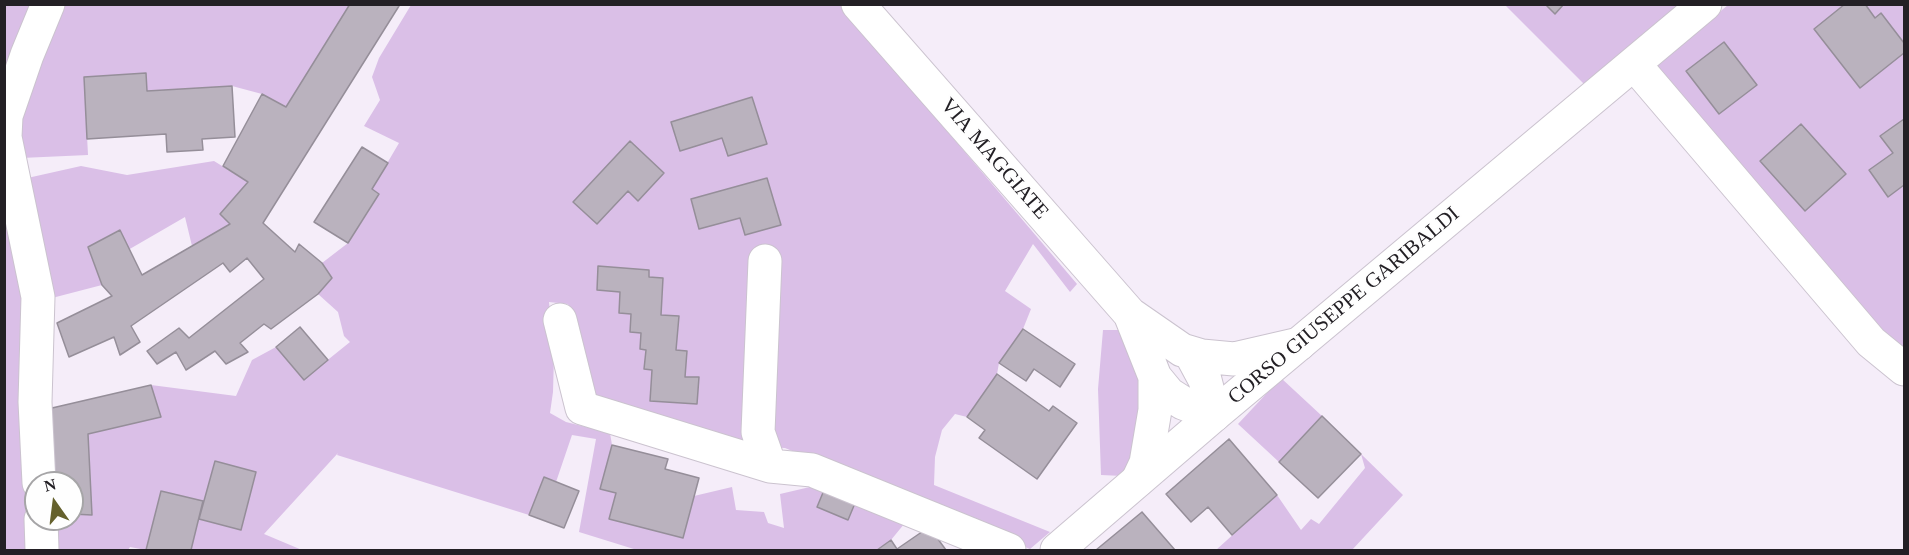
<!DOCTYPE html>
<html>
<head>
<meta charset="utf-8">
<style>
	body { margin:0 }
	#map { position:relative; width:1909px; height:555px; overflow:hidden; background:#f5edf9; font-family:Georgia,serif }
	canvas { display:block }
	.frame { position:absolute; inset:0; border:6px solid #232025; pointer-events:none }
	.north { position:absolute; left:24px; top:471px; width:60px; height:60px; box-sizing:border-box; background:#fefefe; border:2px solid #a6a5a7; border-radius:50%; rotate:346deg; font-size:16px; font-weight:700; line-height:24px; text-align:center; color:#232025 }
	.north::after { content:''; display:block; margin:auto; width:21px; height:27px; background:#65612d; clip-path:polygon(50% 0,100% 100%,50% 72%,0 100%) }
</style>
</head>
<body>
<div id="map">
<canvas width="1909" height="555"></canvas>
<div class="frame"></div>
<div class="north">N</div>
</div>
<script>
const c = document.querySelector('canvas').getContext('2d');
c.lineJoin = 'round';
function fillPath(path, color) { c.fillStyle = color; c.fill(path, 'evenodd'); }
const poly = rows => new Path2D(rows.map(r => 'M' + r).join(''));
function trace(path, color, width, dash) { c.strokeStyle = color; c.lineWidth = width; c.lineCap = dash ? 'butt' : 'round'; c.setLineDash(dash || []); c.stroke(path); }
function drawText(font, color, halo, rows, align = 'center') {
  c.font = font + ' Georgia,serif'; c.lineWidth = 4.5; c.setLineDash([]); c.textBaseline = 'middle'; c.strokeStyle = halo; c.fillStyle = color; for (const [text, x, y, turn = 0] of rows) {
    c.save(); c.translate(x, y); c.rotate((+turn || 0) * Math.PI / 180); c.textAlign = isNaN(turn) ? turn : align; if (halo) c.strokeText(text, 0, 0); c.fillText(text, 0, 0); c.restore();
  }
}
const green = poly([
	[5,5,36,5,5,93],
	[60,5,350,5,286,107,262,94,232,86,147,91,145,73,84,77,88,155,21,158,21,124,38,58],
	[411,5,840,5,1077,284,1070,292,1033,244,1005,291,1031,309,1023,329,999,363,997,374,967,417,955,414,942,430,935,457,934,485,1050,532,1030,549,785,448,739,446,591,401,568,304,549,302,554,356,553,392,550,413,566,422,610,433,612,445,601,489,616,493,609,519,683,538,694,496,732,487,736,510,764,512,768,523,784,528,780,494,827,483,909,518,891,540,877,550,637,550,579,532,596,439,572,435,556,482,544,477,529,515,337,455,338,453,264,534,302,550,191,550,203,501,161,491,146,550,130,547,128,550,51,550,52,519,72,519,72,514,92,515,88,434,161,417,151,385,236,396,252,360,276,347,304,379,350,342,344,336,338,312,318,294,332,278,322,263,348,243,367,214,379,194,372,189,399,143,364,126,380,100,372,77,379,58],
	[1505,5,1680,5,1585,85],
	[1728,5,1904,5,1904,356,1652,68],
	[214,161,248,182,220,214,230,224,192,246,185,217,128,250,119,230,88,247,102,285,52,298,23,179,81,166,127,175],
	[4,166,13,207,29,384,31,550,5,550],
	[1103,330,1118,330,1144,367,1146,429,1123,476,1101,475,1098,389],
	[1281,378,1322,416,1279,462,1238,424],
	[1361,454,1403,495,1352,550,1216,550,1277,495,1301,530,1311,519,1319,524,1365,468]
]);
const building = poly([
	[350,4,396,4,399,6,263,223,295,252,299,244,322,263,332,278,318,294,271,329,264,324,240,343,248,352,226,364,215,351,186,370,176,352,157,364,147,351,179,328,189,338,264,279,247,258,230,272,223,263,131,326,140,342,120,355,114,337,69,357,57,323,112,296,102,285,88,247,120,230,142,275,230,224,220,214,248,182,223,166,262,94,286,107,350,4],
	[1545,4,1564,4,1555,14,1545,4],
	[1845,4,1865,4,1875,18,1881,13,1904,43,1904,53,1860,88,1814,29,1845,4],
	[1724,42,1757,85,1719,114,1686,71,1724,42],
	[146,73,147,91,232,86,235,137,202,139,203,150,167,152,166,134,87,139,84,77,146,73],
	[752,97,767,144,728,156,722,138,680,151,671,122,752,97],
	[1904,119,1904,185,1888,197,1869,170,1893,153,1880,136,1904,119],
	[1801,124,1846,174,1805,211,1760,161,1801,124],
	[630,141,664,173,638,201,628,191,597,224,573,202,630,141],
	[362,147,388,163,372,189,379,194,348,243,314,222,362,147],
	[767,178,781,225,745,235,740,218,699,229,691,199,767,178],
	[598,266,649,270,649,277,663,278,661,315,679,316,676,350,687,351,685,377,699,377,697,404,650,401,652,370,644,369,646,350,640,349,641,333,630,332,631,314,619,313,620,292,597,290,598,266],
	[300,327,328,360,304,380,276,347,300,327],
	[1023,329,1075,364,1060,387,1034,369,1026,381,999,363,1023,329],
	[997,374,1049,411,1053,406,1077,423,1037,479,979,438,985,430,967,417,997,374],
	[151,385,161,417,88,434,92,515,72,514,72,483,52,483,52,408,151,385],
	[1322,416,1361,454,1318,498,1279,462,1322,416],
	[1229,439,1277,495,1232,535,1208,507,1191,522,1166,494,1229,439],
	[612,445,668,459,665,469,699,478,683,538,609,519,616,493,600,489,612,445],
	[215,461,256,472,241,530,199,519,215,461],
	[544,477,579,491,564,528,529,515,544,477],
	[827,483,858,496,848,520,817,507,827,483],
	[161,491,203,501,191,550,146,550,161,491],
	[1142,512,1175,550,1096,550,1142,512],
	[929,527,946,550,877,550,891,540,897,549,929,527]
]);
const minor = poly([
	[1634,64,1871,342,1904,369],
	[765,261,758,432,770,466],
	[560,320,582,408,770,466,812,470,1009,550],
	[39,483,35,402,38,297,5,137,6,116,27,55,48,4],
	[41,519,42,550]
]);
const tertiary = poly([
	[858,4,1130,314,1182,350,1202,356,1234,359,1299,344],
	[1130,314,1155,377,1155,410,1146,463,1138,480],
	[1155,377,1169,394,1183,403,1214,415,1205,380,1191,354]
]);
const primary = poly([
	[1057,550,1214,415,1705,4]
]);
const streetNames = [
	["VIA MAGGIATE",994,159,49],
	["CORSO GIUSEPPE GARIBALDI",1344,306,-40]
];
fillPath(green, '#dabfe7');
fillPath(building, '#bab2be');
trace(building, '#958e99', 1.5);
trace(minor, '#cbc3cf', 35);
trace(tertiary, '#cbc3cf', 35);
trace(primary, '#cbc3cf', 35);
trace(minor, '#fff', 33);
trace(tertiary, '#fff', 33);
trace(primary, '#fff', 33);
drawText('21px', '#232025', '#fefefe', streetNames);
</script>
</body>
</html>
